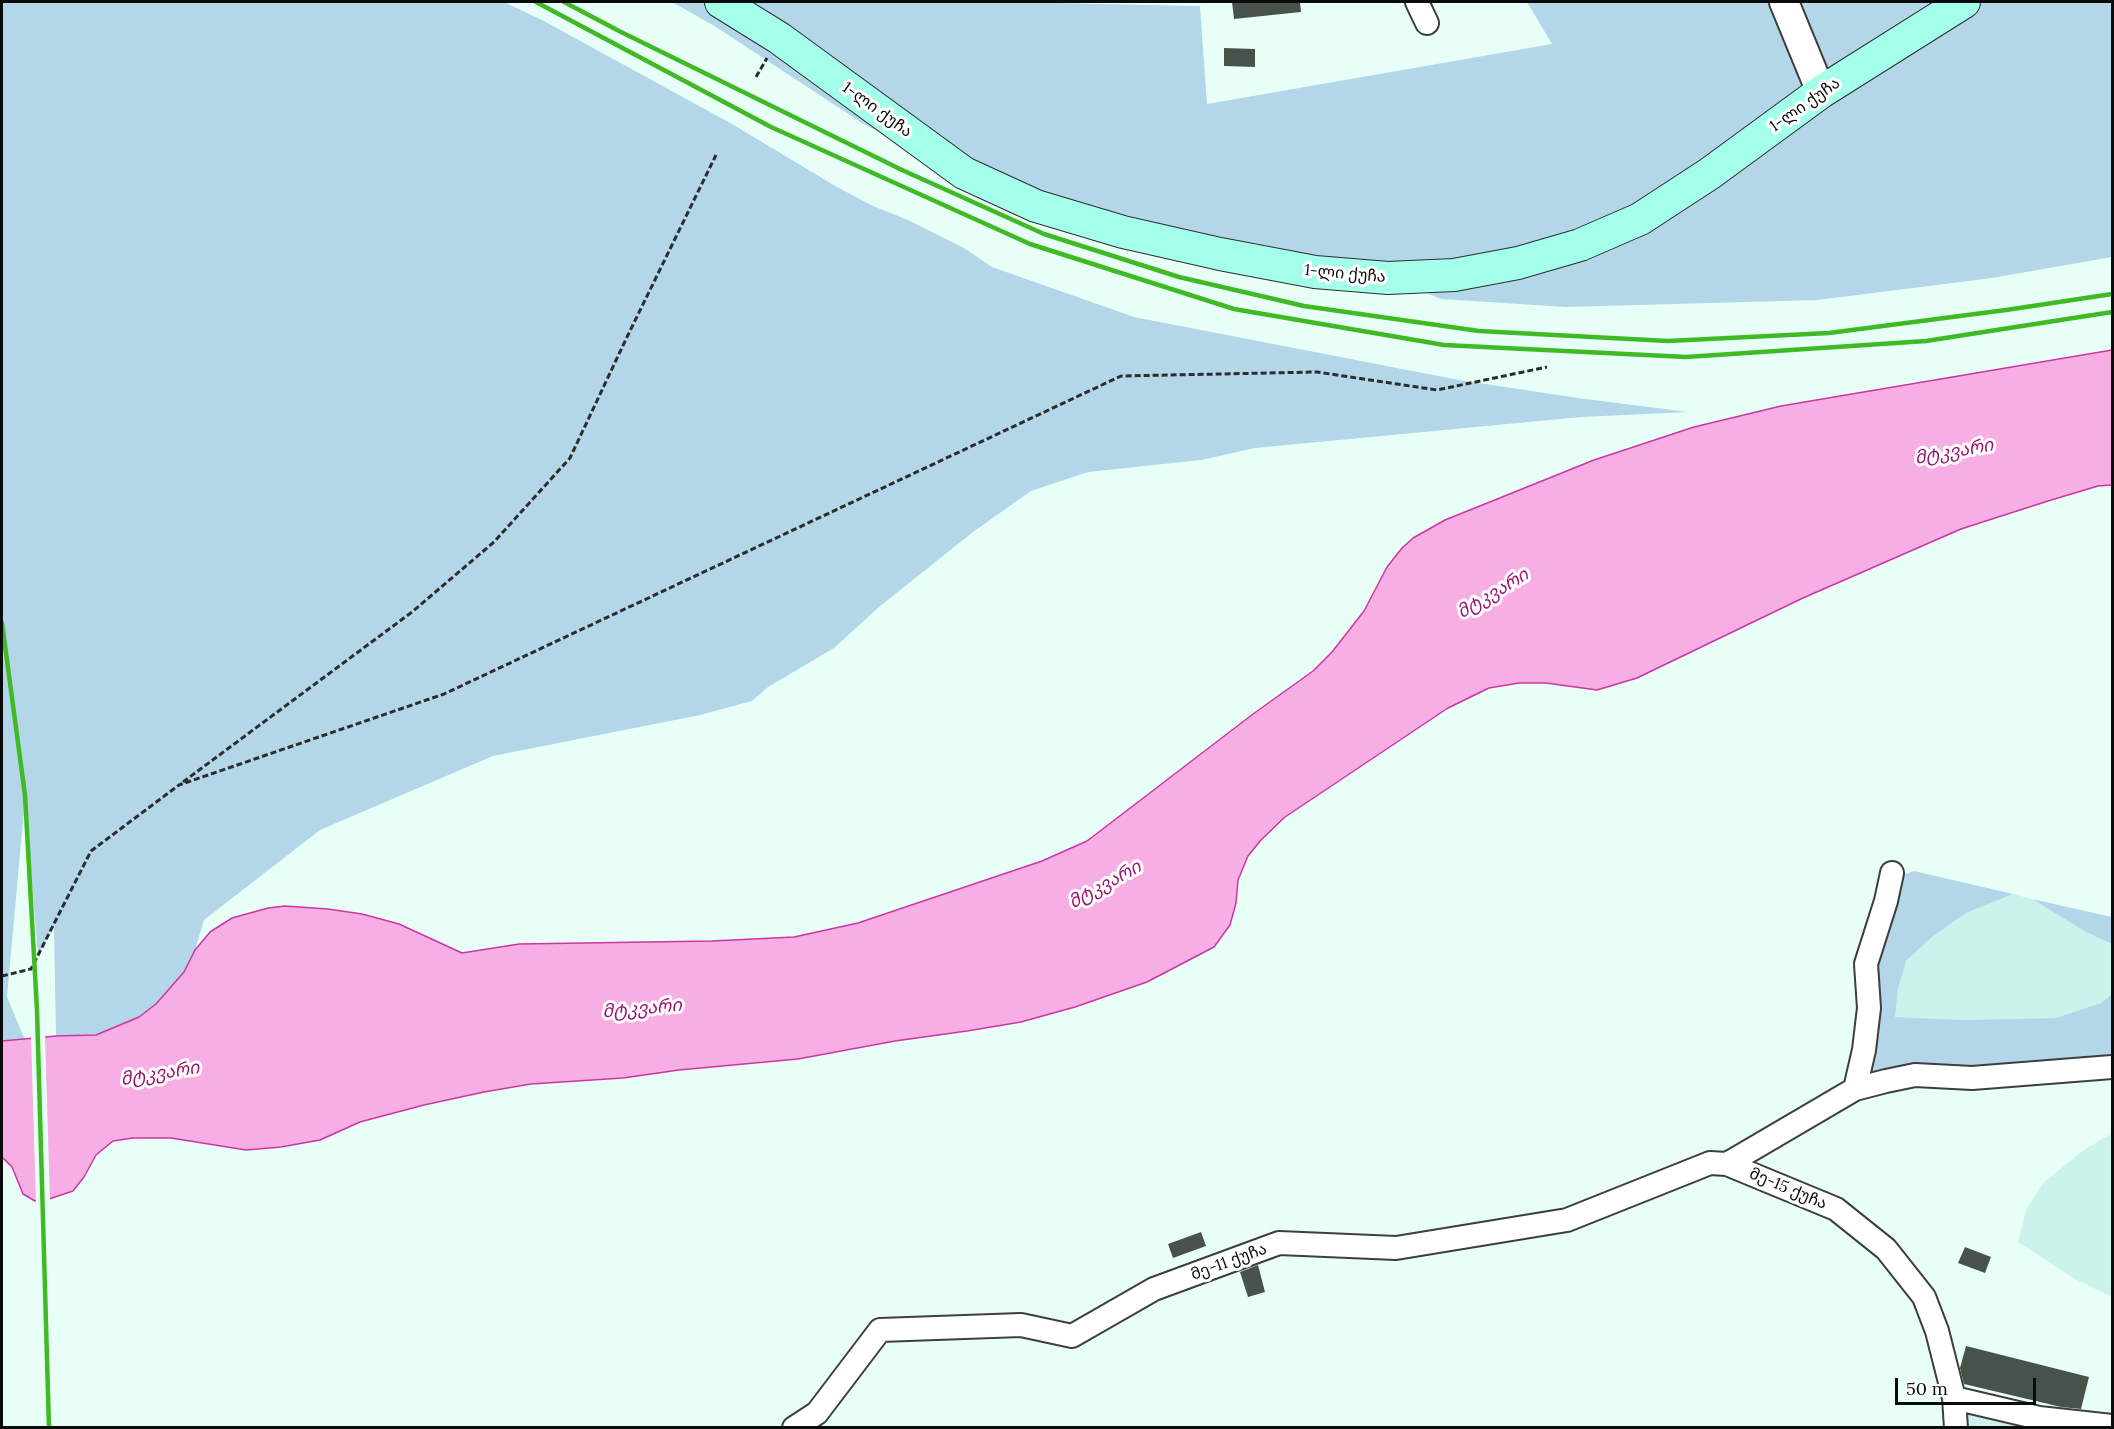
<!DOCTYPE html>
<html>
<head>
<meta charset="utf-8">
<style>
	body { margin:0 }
	#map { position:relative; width:2114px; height:1429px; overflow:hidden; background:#e8fff8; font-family:Lora,serif }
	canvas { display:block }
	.frame { position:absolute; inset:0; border:3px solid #0b0b0b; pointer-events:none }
	.scale { position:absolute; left:1895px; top:1378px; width:141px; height:27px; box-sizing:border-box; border:3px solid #0b0b0b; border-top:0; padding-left:8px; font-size:18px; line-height:21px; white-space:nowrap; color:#0b0b0b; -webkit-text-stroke:4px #fff; paint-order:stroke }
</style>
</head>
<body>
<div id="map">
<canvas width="2114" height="1429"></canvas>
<div class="frame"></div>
<div class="scale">50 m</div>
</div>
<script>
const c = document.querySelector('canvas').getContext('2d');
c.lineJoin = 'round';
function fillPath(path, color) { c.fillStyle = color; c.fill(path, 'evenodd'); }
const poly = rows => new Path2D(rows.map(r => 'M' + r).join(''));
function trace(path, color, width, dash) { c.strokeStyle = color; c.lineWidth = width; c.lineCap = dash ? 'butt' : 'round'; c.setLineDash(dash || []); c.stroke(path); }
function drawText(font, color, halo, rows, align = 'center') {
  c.font = font + ' Lora,"Noto Sans Georgian",serif'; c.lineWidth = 6; c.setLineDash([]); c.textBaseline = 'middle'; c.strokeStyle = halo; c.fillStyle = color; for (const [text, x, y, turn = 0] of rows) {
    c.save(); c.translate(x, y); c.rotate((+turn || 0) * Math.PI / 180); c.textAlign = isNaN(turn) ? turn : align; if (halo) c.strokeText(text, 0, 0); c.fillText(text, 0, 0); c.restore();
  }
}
const farmland = poly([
	[2013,894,2032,899,2086,932,2112,944,2112,994,2101,1003,2056,1018,1963,1020,1895,1017,1898,989,1906,961,1932,937,1966,913],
	[2112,1133,2112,1297,2075,1279,2018,1242,2026,1210,2044,1182,2084,1150],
	[1970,1402,2078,1428,1967,1428]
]);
const green = poly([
	[2,2,504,2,542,20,732,124,837,187,873,206,908,220,964,248,992,267,1134,317,1459,380,1578,398,1688,412,1581,417,1255,448,1201,460,1088,472,1031,491,973,532,879,607,834,648,768,687,752,701,700,715,493,756,320,830,204,920,195,950,184,972,156,1004,139,1017,96,1035,56,1036,54,927,38,955,25,799,7,997,25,1040,2,1041],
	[672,2,1045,2,1051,3,1200,6,1207,104,1552,44,1527,2,2112,2,2112,257,1992,278,1818,300,1566,307,1441,299,1419,290,1033,212,862,123,716,27],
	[1914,871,2013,894,1966,913,1932,937,1906,961,1898,989,1895,1017,1963,1020,2056,1018,2101,1003,2112,994,2112,1067,1855,1089,1866,964,1900,876],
	[2032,899,2112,917,2112,944,2086,932]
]);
const water = poly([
	[2112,350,2112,485,2098,486,2048,501,1961,529,1803,598,1637,678,1597,690,1546,683,1519,683,1489,688,1448,708,1285,817,1261,840,1248,856,1238,880,1236,903,1230,925,1214,947,1147,982,1075,1007,1021,1022,967,1031,895,1041,798,1059,679,1070,623,1078,531,1084,484,1092,424,1105,360,1122,320,1140,281,1147,246,1150,171,1138,133,1138,113,1141,96,1155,84,1177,73,1191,49,1199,35,1201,23,1194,12,1167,2,1157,2,1041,56,1036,96,1035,139,1017,156,1004,184,972,195,950,210,932,232,918,268,908,285,906,328,909,362,914,399,924,462,953,519,944,712,941,794,937,858,923,1042,861,1087,841,1253,714,1313,671,1332,652,1364,611,1387,567,1402,548,1413,538,1445,520,1594,460,1694,427,1781,406,2112,350]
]);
const pier = poly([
	[45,1034,50,1202,36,1204,31,1035]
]);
const building = poly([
	[1232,2,1300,2,1301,12,1234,19],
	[1224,48,1255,49,1255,67,1224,66],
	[1201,1232,1206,1246,1173,1258,1168,1244],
	[1965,1247,1991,1257,1985,1273,1958,1263],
	[1258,1265,1265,1292,1248,1297,1240,1272],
	[1966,1346,2089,1377,2081,1409,2061,1407,1964,1384,1960,1368]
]);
const path = poly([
	[756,77,767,58],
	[183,782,412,612,494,542,570,458,627,337,716,155],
	[2,976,31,969,91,851,179,785,444,694,1121,376,1317,372,1437,390,1547,367]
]);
const minor = poly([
	[1417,2,1427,23],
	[1855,1089,1864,1050,1869,1008,1866,964,1886,901,1892,873],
	[1727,1164,1855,1089,1886,1081,1915,1075,1972,1078,2112,1067],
	[1954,1398,1956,1428],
	[794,1428,817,1413,880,1330,1021,1325,1072,1336,1154,1289,1279,1243,1396,1248,1567,1220,1710,1163,1727,1164,1836,1209,1886,1249,1924,1297,1937,1331,1954,1398,2039,1418,2112,1426]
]);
const tertiary = poly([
	[1784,2,1821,92]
]);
const secondary = poly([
	[721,2,779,38,964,173,1036,206,1123,232,1220,254,1315,272,1388,278,1454,275,1518,263,1580,245,1640,219,1709,174,1821,92,1964,2]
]);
const rail = poly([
	[536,2,771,127,1030,244,1234,309,1444,345,1686,357,1926,341,2112,312],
	[564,2,621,32,902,170,1044,234,1179,277,1304,306,1479,331,1668,341,1829,333,2006,310,2112,294],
	[2,623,25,795,37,1010,49,1428]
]);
const streetNames = [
	["1-ლი ქუჩა",1805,105,-35],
	["1-ლი ქუჩა",877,110,36],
	["1-ლი ქუჩა",1345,274,5],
	["მე-15 ქუჩა",1788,1189,23],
	["მე-11 ქუჩა",1229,1262,-20]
];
const waterNames = [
	["მტკვარი",1954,452,-10],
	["მტკვარი",1493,594,-31],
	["მტკვარი",1105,885,-29],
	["მტკვარი",642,1009,-5],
	["მტკვარი",160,1074,-9]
];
fillPath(farmland, '#caf4eb');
fillPath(green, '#b3d6e8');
fillPath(water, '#f6aee4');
trace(water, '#cd35a4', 1.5);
fillPath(pier, '#e8fff8');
fillPath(building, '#47534a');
trace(minor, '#3e3e3e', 26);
trace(tertiary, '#3e3e3e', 32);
trace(secondary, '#2d2d2d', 34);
trace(path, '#2d2d2d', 3, [6, 3]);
trace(minor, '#fff', 22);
trace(tertiary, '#fff', 28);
trace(secondary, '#a3ffe9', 32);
trace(rail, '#3fba24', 4.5);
drawText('16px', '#0b0b0b', '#fff', streetNames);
drawText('italic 18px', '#9b1573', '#fff', waterNames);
</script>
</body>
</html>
